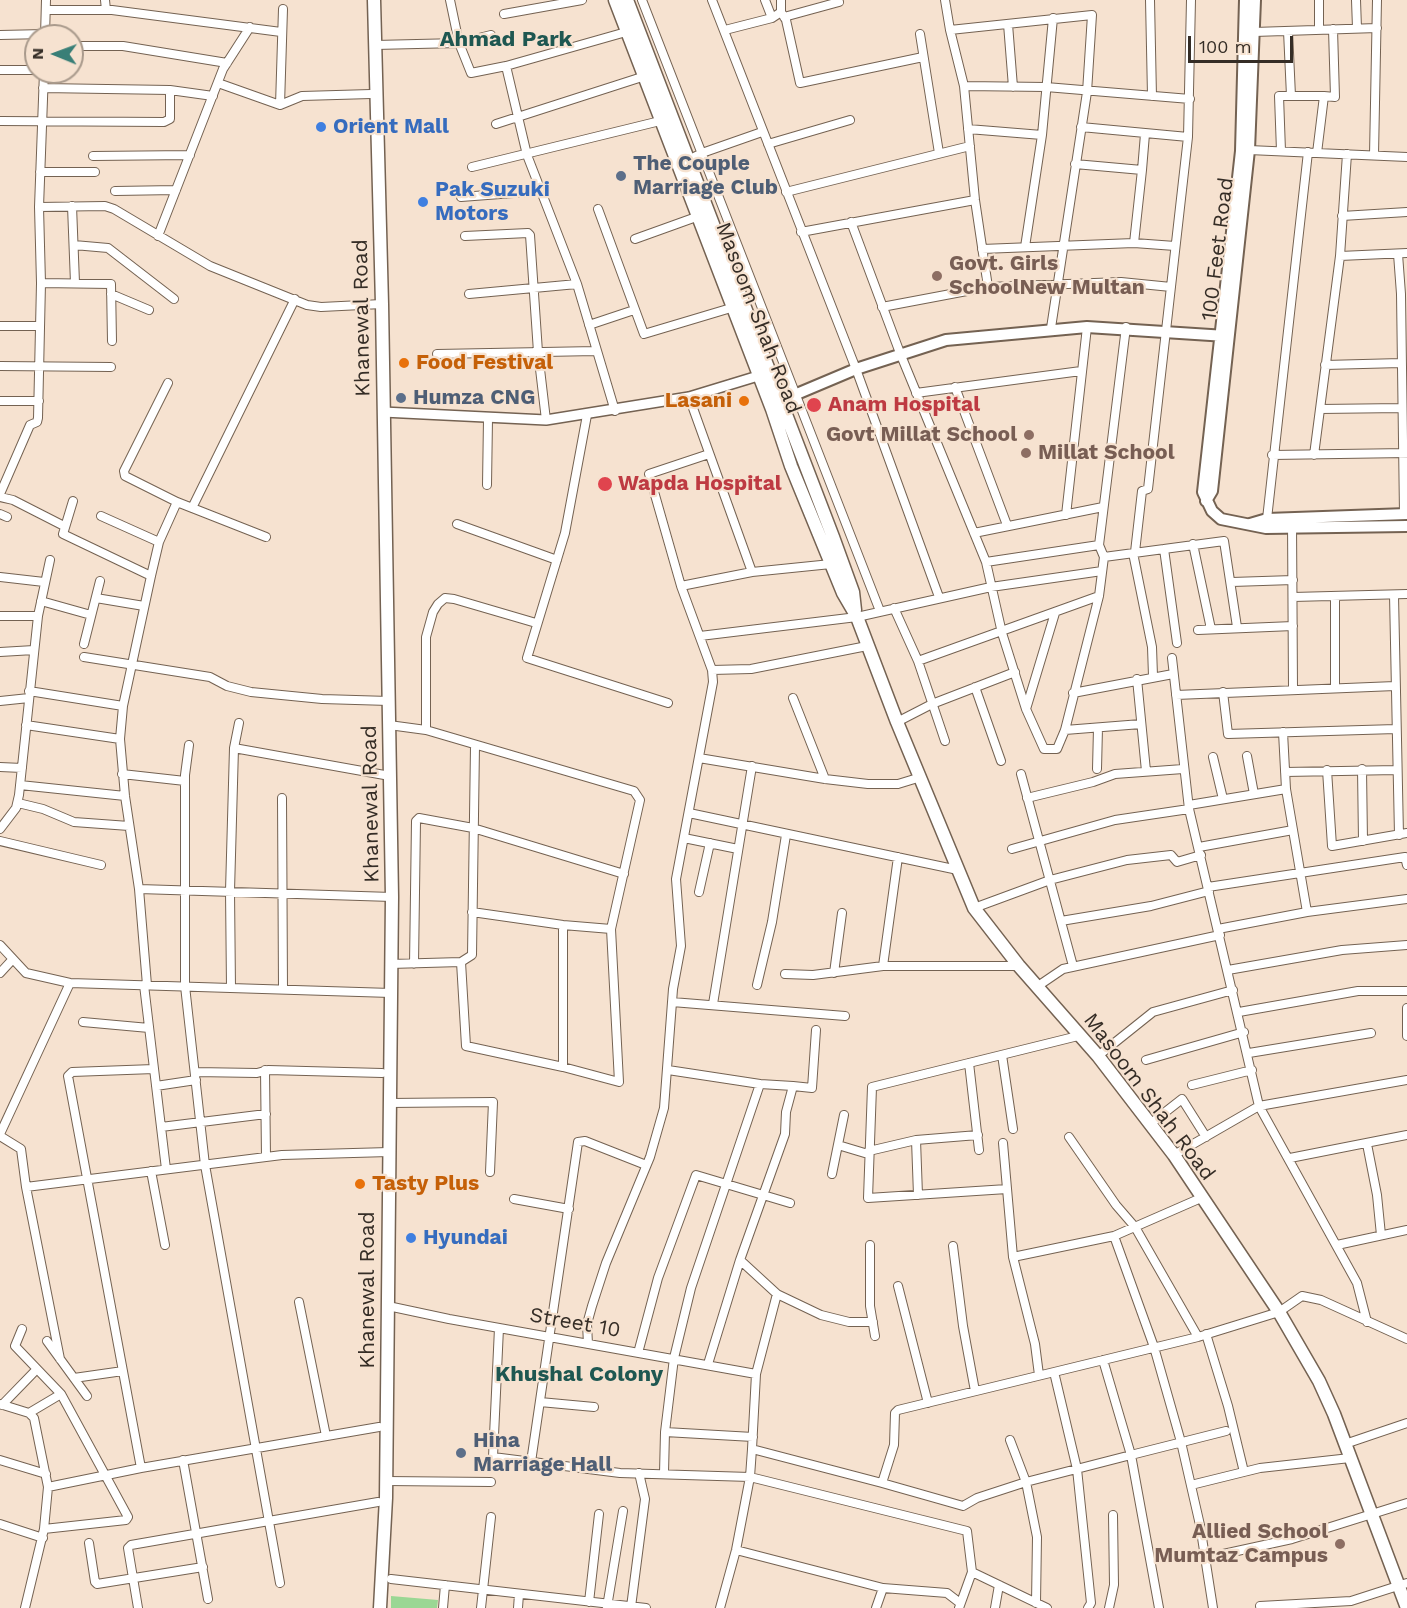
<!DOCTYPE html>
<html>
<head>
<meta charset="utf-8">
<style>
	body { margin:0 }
	#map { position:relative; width:1407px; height:1608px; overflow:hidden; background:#f6e2d0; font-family:"Work Sans",sans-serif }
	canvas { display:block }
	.north { position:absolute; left:24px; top:24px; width:60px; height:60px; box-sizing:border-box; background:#f6e2d0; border:2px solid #a99a8c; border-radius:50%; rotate:271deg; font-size:16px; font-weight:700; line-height:24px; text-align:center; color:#352d26 }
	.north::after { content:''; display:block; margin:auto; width:21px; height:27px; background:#397f77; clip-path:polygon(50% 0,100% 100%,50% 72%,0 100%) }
	.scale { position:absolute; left:1188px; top:36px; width:105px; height:27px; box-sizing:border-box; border:3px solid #352d26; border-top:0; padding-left:8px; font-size:18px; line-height:21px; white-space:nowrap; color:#352d26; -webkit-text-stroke:4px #f6e2d0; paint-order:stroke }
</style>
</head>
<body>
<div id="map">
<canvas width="1407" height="1608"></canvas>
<div class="north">N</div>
<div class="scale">100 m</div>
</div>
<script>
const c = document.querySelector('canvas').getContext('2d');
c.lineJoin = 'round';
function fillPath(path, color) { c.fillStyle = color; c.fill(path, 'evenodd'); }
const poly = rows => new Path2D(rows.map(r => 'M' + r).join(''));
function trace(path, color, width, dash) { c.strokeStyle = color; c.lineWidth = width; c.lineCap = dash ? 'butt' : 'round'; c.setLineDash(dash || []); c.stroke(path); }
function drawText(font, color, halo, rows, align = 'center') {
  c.font = font + ' "Work Sans",sans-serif'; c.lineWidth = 4.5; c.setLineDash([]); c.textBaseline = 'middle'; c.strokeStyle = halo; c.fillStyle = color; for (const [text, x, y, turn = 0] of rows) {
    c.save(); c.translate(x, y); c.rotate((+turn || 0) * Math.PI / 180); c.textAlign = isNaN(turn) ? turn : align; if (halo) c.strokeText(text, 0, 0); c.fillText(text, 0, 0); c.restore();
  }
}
const green = poly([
	[391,1596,438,1600,437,1608,391,1608]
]);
const minor = poly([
	[105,0,106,10],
	[450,0,459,43,471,73,506,66,626,32],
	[642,0,880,611],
	[712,0,856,369,939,597],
	[765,0,772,18],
	[945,0,950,30,1092,15,1087,92,1051,328],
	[1150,0,1152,96],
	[1319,0,1319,30],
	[1356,0,1357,28],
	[46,10,112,10,281,32],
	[781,12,786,20,800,83,923,57],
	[504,14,582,0],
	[784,17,839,2],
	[1008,24,1013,87],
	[725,30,772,18,781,12,781,0],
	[950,30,964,86,975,200,988,287],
	[1288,31,1291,96],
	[1254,32,1377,28],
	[920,34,939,153],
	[0,35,45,34],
	[45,36,46,0],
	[375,45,459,43,491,35],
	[72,46,123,46,227,63],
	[506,66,527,155,577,284,615,411],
	[0,70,36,70],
	[218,83,280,105,302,96,371,94],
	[964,86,1046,87,1190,99],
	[43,88,170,90,213,96],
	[280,105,283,9],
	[0,121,164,122,170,119,170,90],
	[496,124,642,77],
	[1081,127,1188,137],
	[968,129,1042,135],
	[768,144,850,120],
	[1249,150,1407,157],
	[1281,151,1279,96,1324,96],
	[1317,153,1324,96,1335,97,1333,29],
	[1374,155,1377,0],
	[93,156,190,155],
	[690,159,702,153,762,132],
	[472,167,660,121],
	[1142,170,1145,134],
	[40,172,95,172],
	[115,191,176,190],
	[786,192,970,146],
	[461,197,540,191],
	[72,206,75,283],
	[39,207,105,206,114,209,210,266,307,305,321,307,382,304],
	[598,209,644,334,731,308],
	[1342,216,1407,212],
	[851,222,900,353,986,562,1002,633,1026,709,1044,749,1057,749,1065,730,1099,596,1104,557,1099,545,1126,327],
	[801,232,975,200],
	[158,236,223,69,250,27],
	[465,236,528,233,530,235,538,352,546,420],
	[635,239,699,216],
	[1134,243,1175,246],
	[74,245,108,248,174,299],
	[1025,247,1042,135,1053,18],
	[982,249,1134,243,1142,170,1075,164],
	[1398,254,1401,294,1404,514],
	[1340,256,1407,253],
	[41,283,111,284,112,341],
	[111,294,149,310],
	[469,294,577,284],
	[882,307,988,287,1121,282,1171,287],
	[589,325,634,310],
	[0,326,40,326],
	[437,354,596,351],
	[1325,365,1401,363],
	[0,366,111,367],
	[168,383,124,471,125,476,177,502,266,537],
	[955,387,1007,525],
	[916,393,1081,371],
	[689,397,752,572],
	[0,401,39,401],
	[1320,409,1402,408],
	[587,415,565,533,527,658,668,703],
	[1272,455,1407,453],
	[1314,455,1340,256,1347,154],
	[487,485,488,419],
	[0,494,30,425,37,422,38,418,41,283,39,207,44,72],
	[0,497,13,500,64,526],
	[73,501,63,534,151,576],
	[192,508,295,299],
	[0,514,7,517],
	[1066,515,1087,327],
	[101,516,159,542],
	[1267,519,1308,152],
	[1292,522,1293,689],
	[457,524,557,560],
	[974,533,1103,507],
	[1193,544,1211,629],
	[1164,549,1177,643],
	[1135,552,1142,491,1148,489,1188,137,1191,0],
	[1133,553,1152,647,1153,676],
	[1104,557,1224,541,1237,627],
	[986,562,1099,545],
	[0,577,44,582],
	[1232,582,1293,580],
	[681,586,752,572,831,564],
	[1394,595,1399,835],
	[1293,597,1407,594],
	[96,598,144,606],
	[41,601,91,615],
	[894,608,918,661,945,741],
	[0,616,38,616],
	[1198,630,1293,626],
	[700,636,857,617,991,587,1102,571],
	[84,644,100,581],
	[0,652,34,650],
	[84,657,210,677,227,686,251,692,322,699,389,701],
	[1172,658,1189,809,1259,1106,1357,1283,1367,1322],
	[918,661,1099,596],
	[712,670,751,669,867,646],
	[1137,679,1146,771],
	[975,687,1001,761],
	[1335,688,1335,596],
	[29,691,123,706],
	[1223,692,1228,734,1396,729],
	[1073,693,1173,674],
	[1176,695,1395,686],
	[793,698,825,779],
	[0,701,29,698],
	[1026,709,1055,613],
	[897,722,932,704,1015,672],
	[26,725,120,739],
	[389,725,426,730,634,791,640,800,611,929,619,1082,563,1067,466,1046,461,962],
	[426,730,426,637,433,612,438,604,445,598,454,599,536,623],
	[1065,730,1141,724],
	[1283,732,1286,789,1307,912],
	[189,745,185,775,185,986,205,1165,280,1583],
	[234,748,390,776],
	[1247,756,1254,794],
	[1213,757,1223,799],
	[699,758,825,779,868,784,898,784,921,777],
	[0,767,22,768],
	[1097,769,1098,728],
	[1362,769,1363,841],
	[1327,770,1332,846,1407,833],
	[1285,772,1397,770],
	[122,774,185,781],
	[1021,774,1073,966],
	[20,785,125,796],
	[282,798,283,989],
	[1027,798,1093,782,1115,774,1183,769],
	[18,803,43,809,74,822,129,826],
	[1189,805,1286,789],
	[689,813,958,870],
	[0,829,16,808,19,795,38,616,50,560],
	[684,838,738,849],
	[0,841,101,865],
	[1199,847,1293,830],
	[1012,849,1115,820,1189,809],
	[1208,887,1405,857,1407,865],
	[139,889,392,897],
	[699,892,710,843],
	[974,908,1050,880,1127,860,1171,855,1177,862,1201,855],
	[472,912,563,925,611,929],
	[1061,921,1151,906,1209,891],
	[1218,929,1307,912,1407,899],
	[0,945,26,973,70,983,391,993],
	[390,964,461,962,472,955,475,746],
	[414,964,416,821,419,818,473,828,624,874],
	[883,966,898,857],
	[1228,970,1342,950,1407,945],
	[0,973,12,960],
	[834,973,842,913],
	[785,974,813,975,883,966,1019,966],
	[144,985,166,1169],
	[147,985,139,889,125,796,120,739,123,706,151,576,159,542,177,502],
	[757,985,772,922,786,835],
	[1038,986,1063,969,1220,935],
	[231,988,230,891,234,748,239,723],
	[672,1002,845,1016],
	[713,1004,752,766],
	[1407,1008,1407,1036],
	[1239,1012,1358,991,1407,991],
	[83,1022,149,1028],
	[816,1030,812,1088,793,1086,786,1112,785,1134,740,1260,777,1294,821,1315,849,1322,873,1322],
	[1249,1053,1371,1033],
	[1002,1055,1013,1129],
	[1098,1056,1153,1012,1233,990],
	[1146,1060,1244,1032],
	[969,1063,979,1150],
	[563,1067,563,925],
	[265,1070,266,1157],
	[668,1070,760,1084],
	[195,1072,257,1073,268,1070,382,1073],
	[1192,1085,1252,1070],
	[156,1086,196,1080],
	[389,1103,493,1102,490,1172],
	[1150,1124,1182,1099,1206,1137],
	[161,1127,266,1114],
	[0,1134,70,983],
	[0,1136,21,1149,26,1187,60,1359],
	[1069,1137,1116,1205,1135,1227,1198,1337],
	[916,1140,918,1195],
	[1003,1143,1013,1257,1114,1236],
	[1367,1144,1377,1195,1381,1235],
	[838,1145,868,1154],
	[869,1151,916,1140,978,1135],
	[1174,1155,1259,1106,1407,1080],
	[1290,1158,1407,1135],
	[151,1171,165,1245],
	[832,1174,844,1115],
	[26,1187,282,1155,389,1152],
	[1007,1189,868,1198,872,1087,1078,1036],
	[1201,1198,1114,1236,1154,1347,1181,1442,1200,1525,1213,1608],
	[514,1199,569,1209],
	[870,1245,870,1306,875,1336],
	[1337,1245,1407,1230],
	[953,1246,963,1326,975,1391],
	[1013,1257,1035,1344,1039,1375],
	[898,1286,928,1403],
	[299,1302,326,1436],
	[388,1306,449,1319,756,1374],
	[499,1328,493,1457,620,1473,750,1477,967,1531,972,1572,1047,1608],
	[22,1329,15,1346,61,1394,128,1517,126,1520,44,1529],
	[1206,1334,1228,1406,1244,1472],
	[47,1341,87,1396],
	[588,1344,587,1324,592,1306,606,1263,650,1157,664,1108,673,989,681,946,676,879,713,682,712,670,681,586,649,474,709,454],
	[638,1353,658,1278,696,1175,790,1203],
	[708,1364,740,1260],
	[1054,1372,1077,1469,1091,1603,1088,1608],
	[74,1378,123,1371],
	[540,1402,594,1407],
	[0,1404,29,1413,34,1418,48,1487,44,1529,25,1608],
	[2,1405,36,1370],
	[29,1413,61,1394],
	[753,1437,665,1432,674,1358,691,1288,760,1084,793,1086],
	[1010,1440,1026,1482,1037,1537,1036,1603],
	[1345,1444,1407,1423],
	[752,1449,756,1374,777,1294],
	[0,1460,46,1474],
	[183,1460,208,1599],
	[531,1462,578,1142,585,1141,646,1165],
	[141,1468,68,1076,72,1072,154,1069],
	[664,1473,665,1432],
	[386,1481,491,1482],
	[882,1483,963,1506,977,1498,1026,1482,1131,1455,1103,1360],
	[1191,1485,1260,1468,1350,1458],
	[48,1487,141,1468,379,1427],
	[0,1524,43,1538],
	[89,1543,95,1582,97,1584,203,1567],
	[736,1550,883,1588,876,1608],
	[1205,1558,1292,1539,1407,1503],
	[391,1579,646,1608],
	[883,1588,947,1593,960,1603],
	[589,1602,599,1514],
	[1260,1606,1351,1601,1407,1583],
	[607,1607,623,1511],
	[631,1607,645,1499,639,1473],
	[138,1608,128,1548,131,1545,378,1502],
	[443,1608,445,1585],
	[481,1608,491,1517],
	[518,1608,519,1594],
	[720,1608,736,1550,750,1477,752,1449,882,1483,894,1445,895,1413,898,1410,1198,1337,1279,1312,1302,1296,1321,1300,1407,1339],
	[959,1608,972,1572],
	[995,1608,999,1585],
	[1109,1608,1114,1585,1113,1515],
	[1159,1608,1131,1455,1226,1431]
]);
const tertiary = poly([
	[383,412,546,420,689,397,758,376]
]);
const secondary = poly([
	[1245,0,1241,151,1203,492,1212,511,1221,519,1266,528,1407,526],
	[780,401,856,369,946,340,1087,327,1226,336],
	[1206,501,1212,491,1249,150,1255,0],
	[1250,524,1267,519,1407,514]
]);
const primary = poly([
	[374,0,382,304,392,897,386,1498,380,1608],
	[615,0,772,409,791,466,843,593,857,617,897,722,974,908,1019,966,1098,1056,1174,1155,1279,1312,1319,1381,1334,1414,1407,1608],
	[627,0,833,537,853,592,855,610]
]);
const markers = [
	[321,127,6,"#3f7fe0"],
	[621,176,6,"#5c6f8a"],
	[423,202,6,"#3f7fe0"],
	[937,276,6,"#8d6e63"],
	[404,363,6,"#e8710a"],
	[401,398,6,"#5c6f8a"],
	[744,401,6,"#e8710a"],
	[814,405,8,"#e0444e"],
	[1029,435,6,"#8d6e63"],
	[1026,453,6,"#8d6e63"],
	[605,484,8,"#e0444e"],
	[360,1184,6,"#e8710a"],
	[411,1238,6,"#3f7fe0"],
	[461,1453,6,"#5c6f8a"],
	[1340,1544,6,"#8d6e63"]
];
const shopNames = [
	["Orient Mall",333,127],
	["Pak Suzuki",435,190],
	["Motors",435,214],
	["Hyundai",423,1238]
];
const serviceNames = [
	["The Couple",633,164],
	["Marriage Club",633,188],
	["Humza CNG",413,398],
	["Hina",473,1441],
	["Marriage Hall",473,1465]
];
const streetNames = [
	["100 Feet Road",1218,249,-83],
	["Khanewal Road",362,318,-91],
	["Masoom Shah Road",758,318,69],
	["Khanewal Road",371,804,-91],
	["Masoom Shah Road",1149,1097,53],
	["Khanewal Road",368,1290,-90],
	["Street 10",575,1323,10]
];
const educationNames = [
	["Govt. Girls",949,264],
	["SchoolNew Multan",949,288],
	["Govt Millat School",1017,435,"right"],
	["Millat School",1038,453],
	["Allied School",1328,1532,"right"],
	["Mumtaz Campus",1328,1556,"right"]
];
const foodNames = [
	["Food Festival",416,363],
	["Lasani",732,401,"right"],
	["Tasty Plus",372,1184]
];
const healthNames = [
	["Anam Hospital",828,405],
	["Wapda Hospital",618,484]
];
const neighbourhoodNames = [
	["Ahmad Park",506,40],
	["Khushal Colony",579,1375]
];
fillPath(green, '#9ad794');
trace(minor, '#746252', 10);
trace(tertiary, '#746252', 12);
trace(secondary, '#746252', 14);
trace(primary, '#746252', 15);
trace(minor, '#fff', 8);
trace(tertiary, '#fff', 9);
trace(secondary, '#fff', 10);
trace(primary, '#fff', 12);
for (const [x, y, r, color] of markers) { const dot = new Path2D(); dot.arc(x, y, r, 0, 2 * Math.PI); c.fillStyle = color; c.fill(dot); trace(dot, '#f6e2d0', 2); }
drawText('bold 21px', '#366cbe', '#f6e2d0', shopNames, 'left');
drawText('bold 21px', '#4e5e75', '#f6e2d0', serviceNames, 'left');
drawText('21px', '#352d26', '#f6e2d0', streetNames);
drawText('bold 21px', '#785e54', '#f6e2d0', educationNames, 'left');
drawText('bold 21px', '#c56008', '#f6e2d0', foodNames, 'left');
drawText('bold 21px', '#be3a42', '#f6e2d0', healthNames, 'left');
drawText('bold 22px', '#1e5751', '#f6e2d0', neighbourhoodNames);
</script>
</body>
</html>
